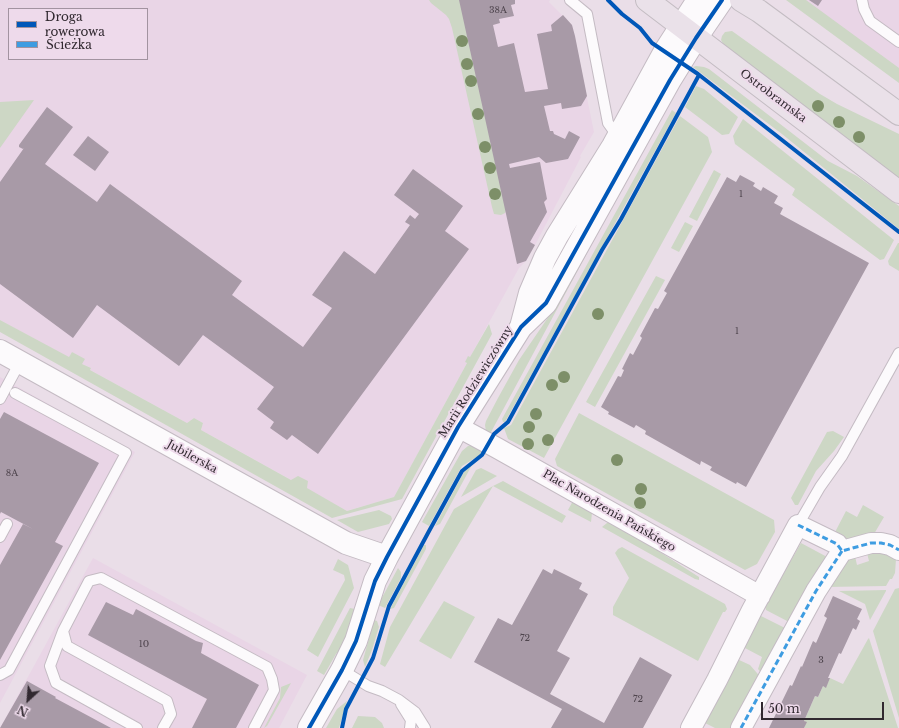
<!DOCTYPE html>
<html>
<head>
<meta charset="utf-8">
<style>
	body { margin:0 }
	#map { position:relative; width:899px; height:728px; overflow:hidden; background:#eadee8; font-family:"Libre Baskerville",serif }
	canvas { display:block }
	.legend { position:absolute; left:8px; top:8px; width:140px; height:52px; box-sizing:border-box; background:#eedaeb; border:1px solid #a293a0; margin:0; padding:5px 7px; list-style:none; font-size:12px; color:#312930 }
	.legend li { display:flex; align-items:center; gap:8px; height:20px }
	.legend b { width:20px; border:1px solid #a293a0 }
	.north { position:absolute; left:8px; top:680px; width:40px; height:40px; -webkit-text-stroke:3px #eedaeb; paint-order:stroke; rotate:206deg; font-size:11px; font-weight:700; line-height:16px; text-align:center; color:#312930 }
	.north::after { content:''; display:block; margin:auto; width:14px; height:18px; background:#312930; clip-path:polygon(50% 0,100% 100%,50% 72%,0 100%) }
	.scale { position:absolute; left:761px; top:702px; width:123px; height:18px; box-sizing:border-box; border:2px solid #312930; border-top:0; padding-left:5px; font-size:12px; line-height:14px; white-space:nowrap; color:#312930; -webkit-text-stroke:3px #eedaeb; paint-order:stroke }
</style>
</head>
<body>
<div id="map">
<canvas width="899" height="728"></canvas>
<ul class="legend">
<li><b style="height:5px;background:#0057b8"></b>Droga rowerowa</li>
<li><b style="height:5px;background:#3e9ce1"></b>Ścieżka</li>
</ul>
<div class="north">N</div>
<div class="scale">50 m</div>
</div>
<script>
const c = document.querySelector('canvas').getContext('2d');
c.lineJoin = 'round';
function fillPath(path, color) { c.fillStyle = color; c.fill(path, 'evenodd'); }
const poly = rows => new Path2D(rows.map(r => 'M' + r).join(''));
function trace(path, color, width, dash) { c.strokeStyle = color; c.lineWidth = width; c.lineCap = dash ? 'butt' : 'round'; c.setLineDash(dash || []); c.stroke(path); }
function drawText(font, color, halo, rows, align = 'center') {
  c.font = font + ' "Libre Baskerville",serif'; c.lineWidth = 4; c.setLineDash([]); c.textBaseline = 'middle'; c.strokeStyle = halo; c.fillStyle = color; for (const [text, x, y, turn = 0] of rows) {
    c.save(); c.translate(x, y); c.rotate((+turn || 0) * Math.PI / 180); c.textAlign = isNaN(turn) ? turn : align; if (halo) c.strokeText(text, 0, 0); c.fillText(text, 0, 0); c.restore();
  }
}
const built = poly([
	[0,0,550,0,549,2,572,25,594,132,580,156,581,157,535,245,526,261,519,268,470,357,468,357,465,362,467,363,394,497,347,511,201,430,203,423,194,418,187,423,90,370,91,368,82,364,72,352,69,358,0,320],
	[9,9,147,9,147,59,9,59],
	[794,0,899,0,899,77],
	[0,377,135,452,0,703],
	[93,558,307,675,279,728,0,728]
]);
const green = poly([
	[429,0,462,0,506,211,505,213,501,215,494,214,492,207,452,28,449,19,446,15,431,3],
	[786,0,806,0,899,68,899,83],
	[732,31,820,94,837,104,899,134,899,178,725,47,721,40,722,36,725,32],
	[696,66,704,67,709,69,828,161,857,176,899,206,899,229,782,134,693,67],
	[696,86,704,89,738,117,729,134,722,135,685,107],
	[34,100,0,148,0,102],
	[672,110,676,113,539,361,505,422,503,422,502,419],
	[680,116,708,137,712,152,544,458,508,439,504,428,511,425],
	[743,119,894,240,884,259,880,260,792,195,795,189,735,144,733,136],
	[714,170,721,174,697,221,689,217],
	[623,182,625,185,606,218,490,434,486,432,485,425,486,421,498,398,519,360,547,319],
	[685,222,693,226,679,252,671,248],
	[898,243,899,243,899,271,889,265,888,261],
	[656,276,665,280,595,407,586,402],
	[0,320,69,357,72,352,85,359,82,364,91,368,90,370,187,423,194,418,203,423,201,430,291,480,298,476,308,481,307,488,347,511,394,497,467,363,465,362,468,356,470,357,489,324,492,334,402,499,332,518,0,332],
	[579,413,774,520,775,532,757,564,745,570,557,466,555,459],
	[833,431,844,437,834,451,816,471,798,505,795,505,791,498,827,432],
	[473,445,483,449,480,455,462,466,429,526,422,522,462,451,468,446],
	[472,465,440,524,435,526,464,472],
	[481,468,497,476,461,497,476,470],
	[503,481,566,516,562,523,493,486,385,667,380,664,390,627,454,509,493,486],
	[574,499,592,513,591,522,568,510],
	[863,505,884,517,874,534,847,543,833,536,846,511,857,517],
	[379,510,391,516,392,519,389,524,358,532,337,520],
	[613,522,699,577,699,580,695,579,602,527,607,523],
	[801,543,829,558,789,622,766,610,765,606],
	[424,545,426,545,426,549,394,608,390,609],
	[622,547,725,604,727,609,725,612,723,612,698,661,613,615,613,607,629,578,615,553,618,549],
	[866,549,893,554,896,559,895,573,892,579,890,579,886,586,826,587,854,552,857,565,869,561],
	[338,559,348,565,354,588,318,657,307,650,345,580,344,575,333,570],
	[398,568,401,572,401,578,385,608,378,605],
	[899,588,899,718,873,631,895,589],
	[886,590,886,591,870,620,865,604,839,591],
	[444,601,475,617,451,659,419,641],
	[350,608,355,609,343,646,336,654,324,675,317,671],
	[759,615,789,630,764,676,758,669,762,657,743,647],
	[374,620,377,621,379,627,372,650,365,667,363,660],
	[869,638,898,728,804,728,806,723,804,721,815,696,818,697,823,686,826,687,830,678,843,684,868,639],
	[737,659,750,665,763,680,736,728,715,728,705,723],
	[291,683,267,726,264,728,280,698,281,687],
	[347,701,339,728,326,728,337,709],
	[358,716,375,717,382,723,384,728,352,728]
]);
const building = poly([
	[459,0,515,0,515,4,511,5,514,16,499,19,500,23,493,25,498,47,514,43,525,92,548,89,537,34,552,31,551,25,563,15,572,25,575,36,587,96,581,106,562,109,561,103,544,106,550,131,553,131,554,134,565,139,569,131,580,137,568,159,546,163,539,157,509,164,510,168,540,162,547,199,544,202,547,212,530,242,535,245,526,261,517,264],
	[809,0,822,0,818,6],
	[47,107,73,127,45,164,97,202,110,184,242,281,232,295,303,347,332,308,312,295,344,251,375,274,410,225,405,222,410,215,415,219,419,214,394,195,413,169,463,206,445,231,469,249,318,454,292,435,287,440,270,428,274,422,257,409,274,387,203,335,179,366,97,305,73,338,0,284,0,182,24,148,23,149,19,147,19,145],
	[88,136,109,152,95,171,73,155],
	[740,175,755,183,753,186,761,191,763,187,778,196,774,203,783,208,780,214,869,263,746,487,737,482,736,484,710,470,712,467,701,461,700,465,645,434,646,431,636,425,634,428,608,414,609,412,601,407,618,376,621,377,624,370,622,369,630,353,633,355,642,338,640,336,655,308,658,309,667,293,664,291,727,177,736,182],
	[4,412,99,463,55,542,63,546,0,660,0,565,23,524,33,529,1,512,0,514,0,419],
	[543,569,552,574,554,569,582,583,579,589,588,594,557,651,570,658,550,694,604,723,640,657,672,675,643,728,551,728,562,709,474,662,498,618,512,625],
	[833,596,862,609,857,619,860,621,856,630,853,628,841,654,839,653,828,678,830,678,826,688,823,686,818,697,815,696,804,721,807,722,804,728,769,728,790,685,792,686,801,666,802,667,813,641,816,643,827,618,824,616],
	[106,602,133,615,136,609,196,641,203,643,201,653,259,685,236,728,192,728,207,699,88,635],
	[27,681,56,697,55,698,111,728,0,728]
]);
const lane = poly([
	[570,0,587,14,608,123,618,137],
	[862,0,864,9,870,21,899,42],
	[0,399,20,362],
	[798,525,820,487,842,456,899,353],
	[0,537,7,524],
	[63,631,67,646,167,701,171,714,163,728],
	[342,670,368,686,382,691,399,700,415,712,425,728],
	[0,675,9,670,126,453,15,393],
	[401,704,411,720,410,728],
	[137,728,56,683,50,666,63,631,89,581,101,578,267,667,272,679,274,690,254,728]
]);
const street = poly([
	[458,427,497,448,760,596],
	[691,728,717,680,752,610,798,525,837,544,842,551,871,543,881,543,890,545,899,550],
	[741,728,816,591,842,551]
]);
const secondary = poly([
	[521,327,530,293,545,258,557,236,613,146,665,51,698,0],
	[0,351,346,543,387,557],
	[309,728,342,670,356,641,375,581,387,557,458,427,521,327,546,303,670,80,696,38,722,0]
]);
const primary = poly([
	[647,0,899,192],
	[741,0,759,11,899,114]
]);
const quiet = poly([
	[798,525,837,544,842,551,871,543,881,543,890,545,899,550],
	[741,728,816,591,842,551]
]);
const cycleway = poly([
	[608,0,622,14,640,28,652,43,698,74,899,232],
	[309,728,342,670,356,641,375,581,387,557,458,427,521,327,546,303,670,80,696,38,722,0],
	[342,728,346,709,373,658,389,606,428,533,462,471,482,455,494,434,508,422,602,250,621,219,699,75]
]);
const trees = [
	[462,41],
	[467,64],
	[471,81],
	[818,106],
	[478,114],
	[839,122],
	[859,137],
	[485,147],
	[490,168],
	[495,194],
	[598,314],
	[564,377],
	[552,385],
	[536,414],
	[529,427],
	[548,440],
	[528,444],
	[617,460],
	[641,489],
	[640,503]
];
const numberNames = [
	["38A",498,10],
	["1",741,194],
	["1",737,331],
	["8A",12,473],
	["72",525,638],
	["10",144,644],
	["3",821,660],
	["72",638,699]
];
const streetNames = [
	["Ostrobramska",773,96,37],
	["Marii Rodziewiczówny",476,382,-58],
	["Jubilerska",192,457,29],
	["Plac Narodzenia Pańskiego",609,511,30]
];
fillPath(built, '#e9d5e6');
fillPath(green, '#cdd7c5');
fillPath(building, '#a89aa7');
trace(lane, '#c4bbc3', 12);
trace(street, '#c4bbc3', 22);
trace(secondary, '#c4bbc3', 24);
trace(primary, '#c3bcc2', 24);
trace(lane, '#fcfafc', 10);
trace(street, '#fcfafc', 20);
trace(secondary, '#fcfafc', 22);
trace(primary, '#eae1e9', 22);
trace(quiet, '#3e9ce1', 3, [6, 3]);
trace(cycleway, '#0057b8', 4);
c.fillStyle = '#7d8f68';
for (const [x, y] of trees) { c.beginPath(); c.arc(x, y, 6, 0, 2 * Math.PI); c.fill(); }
drawText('9px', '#4f454e', null, numberNames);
drawText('11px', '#312930', '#eedaeb', streetNames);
</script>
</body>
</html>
